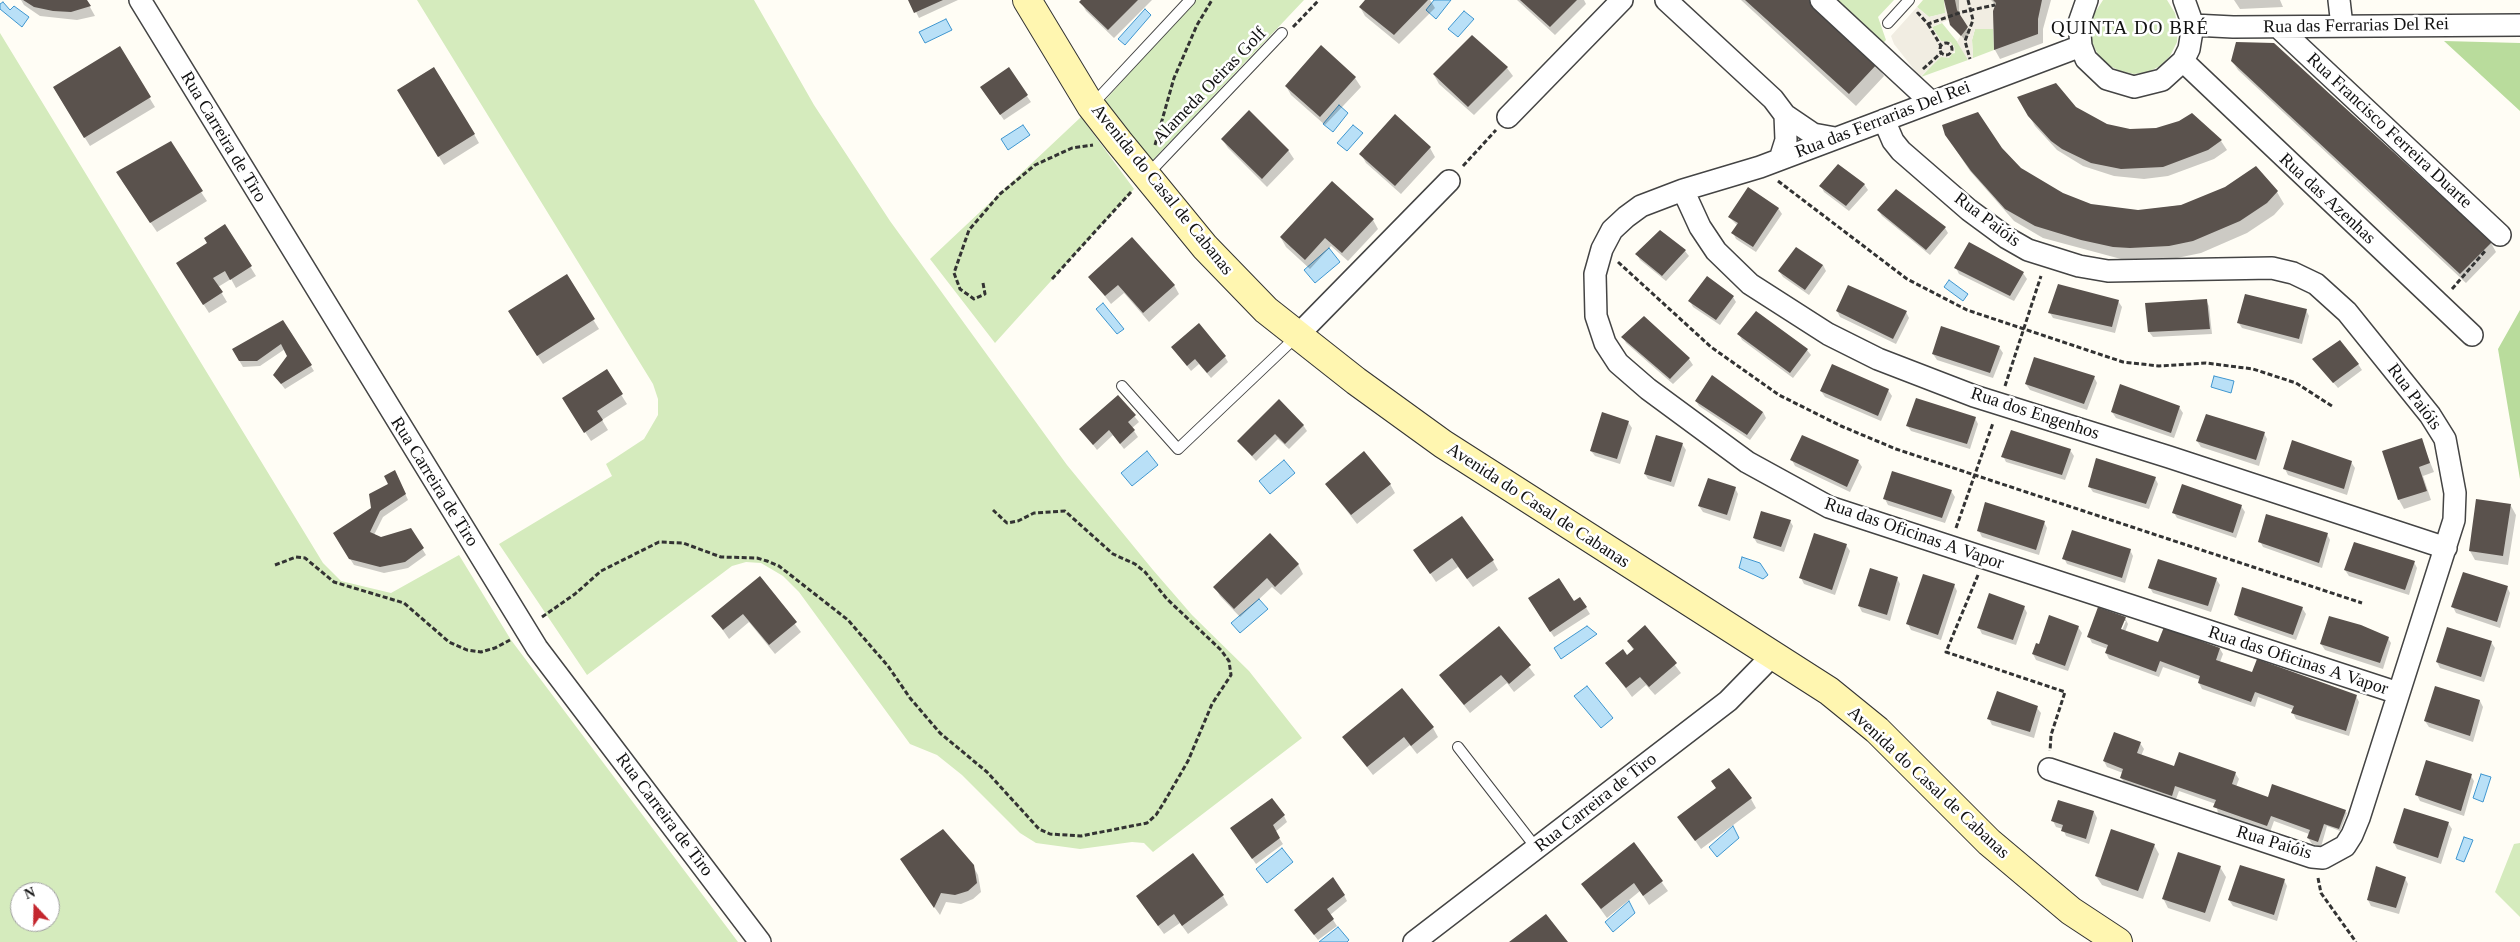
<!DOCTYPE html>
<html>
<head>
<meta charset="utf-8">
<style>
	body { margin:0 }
	#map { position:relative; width:2520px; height:942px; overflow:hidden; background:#fffdf5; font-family:"Times New Roman",serif }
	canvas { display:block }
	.north { position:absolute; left:10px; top:882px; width:50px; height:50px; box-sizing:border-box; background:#fff; border:1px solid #a0a0a0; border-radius:50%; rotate:339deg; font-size:14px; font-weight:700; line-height:20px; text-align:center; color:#111 }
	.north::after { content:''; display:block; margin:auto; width:18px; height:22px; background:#c4262e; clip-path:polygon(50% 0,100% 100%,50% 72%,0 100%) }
</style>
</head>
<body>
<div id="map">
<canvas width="2520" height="942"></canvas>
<div class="north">N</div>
</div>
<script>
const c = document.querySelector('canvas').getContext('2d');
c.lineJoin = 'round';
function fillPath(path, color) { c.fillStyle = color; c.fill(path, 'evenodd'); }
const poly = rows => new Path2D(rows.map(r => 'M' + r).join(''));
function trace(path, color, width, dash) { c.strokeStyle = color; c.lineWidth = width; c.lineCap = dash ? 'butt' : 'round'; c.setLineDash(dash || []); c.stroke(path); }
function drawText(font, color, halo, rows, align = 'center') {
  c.font = font + ' "Times New Roman",serif'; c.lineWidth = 5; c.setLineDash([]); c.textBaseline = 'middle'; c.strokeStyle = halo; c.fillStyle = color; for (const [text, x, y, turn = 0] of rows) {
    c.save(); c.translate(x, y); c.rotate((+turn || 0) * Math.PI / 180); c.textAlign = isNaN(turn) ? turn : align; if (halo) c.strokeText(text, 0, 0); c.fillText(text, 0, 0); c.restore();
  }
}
const green = poly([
	[417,0,754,0,814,105,890,221,1067,465,1153,570,1192,615,1249,671,1302,738,1153,852,1144,843,1132,842,1080,849,1036,843,1020,833,962,775,937,755,910,744,799,592,783,576,761,563,746,562,732,566,587,675,499,544,612,476,606,464,644,439,658,415,658,399,653,384],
	[1194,0,1304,0,1150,163,1101,105],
	[1833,0,1894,0,1878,17,1886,40,1881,45],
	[1923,0,1944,0,1946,13,1929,17,1917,7],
	[2103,0,2167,0,2175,13,2178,28,2177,42,2170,56,2160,66,2148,72,2134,74,2120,71,2108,65,2098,55,2092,42,2091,28,2094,14],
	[1942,23,1964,50,1968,60,1921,77,1941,56,1955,53,1954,46,1941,41,1932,27],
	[1975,29,1993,29,1994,50,1973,58,1972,40],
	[0,33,323,563,341,581,391,593,459,555,511,640,738,942,0,942],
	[20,892,50,892,50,922,20,922],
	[1081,117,1134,189,995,343,930,259],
	[2520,843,2520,917,2495,892,2514,844]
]);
const forest = poly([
	[2444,41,2520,43,2520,111],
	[2520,310,2520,479,2498,349]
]);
const plaza = poly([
	[1944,0,1993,0,1996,3,1993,29,1975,29,1972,40,1973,58,1968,60,1957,42,1961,35,1948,20,1932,27,1941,41,1951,42,1955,50,1949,58,1941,57,1920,77,1894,44,1891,36,1917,7,1929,17,1945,13]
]);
const water = poly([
	[1434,0,1451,0,1436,19,1426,10,1434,0],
	[3,2,10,10,14,6,29,17,22,27,0,9,0,4,3,2],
	[1145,9,1151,15,1125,45,1118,39,1145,9],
	[1464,11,1474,19,1458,37,1448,29,1464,11],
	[946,19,952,30,925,43,919,32,946,19],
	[1339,105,1348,113,1333,132,1323,124,1339,105],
	[1023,125,1030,135,1008,150,1001,139,1023,125],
	[1353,125,1363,133,1347,151,1337,143,1353,125],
	[1329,248,1340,262,1315,283,1304,270,1329,248],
	[1949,280,1968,294,1963,301,1944,287,1949,280],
	[1103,303,1124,329,1117,334,1096,309,1103,303],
	[2214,376,2234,381,2231,393,2211,387,2214,376],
	[1147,451,1158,465,1132,486,1121,473,1147,451],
	[1284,460,1295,473,1270,494,1259,481,1284,460],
	[1742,557,1760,563,1768,575,1763,579,1739,568,1742,557],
	[1259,599,1268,609,1240,633,1231,623,1259,599],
	[1587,626,1597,634,1561,659,1554,648,1587,626],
	[1587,686,1613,718,1601,728,1574,696,1587,686],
	[2481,774,2491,777,2483,802,2473,798,2481,774],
	[1733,826,1739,838,1717,857,1709,847,1733,826],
	[2464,837,2473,840,2464,862,2456,859,2464,837],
	[1282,848,1293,862,1267,883,1256,869,1282,848],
	[1629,901,1635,913,1613,932,1605,922,1629,901],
	[1338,927,1349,940,1347,942,1319,942,1338,927]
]);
const shadow = poly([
	[21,0,86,0,95,16,77,20,40,16,24,5],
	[910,0,958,0,919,18],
	[1083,0,1152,0,1114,38,1086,11,1081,2],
	[1367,0,1430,0,1435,8,1399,44,1365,16,1360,7],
	[1517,0,1584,0,1586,4,1555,35],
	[1741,0,1807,0,1877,64,1884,76,1856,106],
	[1945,0,1959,0,1959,16,1970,33,1965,40,1951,24],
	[1991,0,2051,0,2043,29,2043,43,2000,59,1995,50,1994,25,1997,6],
	[2234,0,2280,0,2283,7,2240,9],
	[1321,47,1355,78,1361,87,1325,125,1291,95,1286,86],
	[119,48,155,107,90,146,54,88],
	[2232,61,2491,243,2496,252,2466,283,2238,70],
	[1507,68,1513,76,1474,115,1439,84,1434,75],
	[1008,69,1031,102,1004,120,985,93],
	[2019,98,2075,108,2107,125,2130,131,2156,130,2179,122,2192,115,2221,141,2227,150,2214,159,2168,176,2144,179,2114,176,2083,166,2057,150,2035,126],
	[404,99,474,134,479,143,444,165],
	[1395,116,1430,148,1435,157,1401,194,1366,163,1361,154],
	[1222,139,1288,150,1294,159,1267,187,1228,148],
	[1954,147,2001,149,2020,169,2063,194,2091,205,2138,211,2277,192,2284,204,2274,215,2247,233,2201,253,2177,258,2121,259,2043,238,2014,221,1970,171],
	[122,181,201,192,207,201,157,232],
	[1864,184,1868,190,1849,211,1824,192,1821,186],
	[1778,208,1782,214,1756,252,1736,239,1733,233,1738,226,1729,217],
	[1878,210,1945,228,1948,233,1930,255,1882,216],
	[1373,220,1378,229,1348,261,1331,246,1310,269,1286,247,1281,238],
	[225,226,256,276,236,288,231,279,218,287,227,302,209,313,183,272],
	[1685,251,1689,256,1666,281,1640,260,1637,254],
	[1823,265,1826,271,1809,295,1783,277,1779,271],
	[1956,268,2023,273,2027,279,2014,301,1959,274],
	[566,276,599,329,543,364,514,320],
	[1090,277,1174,285,1179,294,1149,322,1124,293,1111,304],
	[1733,297,1736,302,1720,325,1693,307,1690,301],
	[2206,300,2209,306,2212,334,2153,337,2149,332],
	[2118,301,2122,307,2115,333,2053,318,2050,313],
	[2306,310,2309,316,2302,344,2242,328,2238,322],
	[1837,311,1906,312,1909,318,1896,344,1840,317],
	[1644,318,1689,359,1693,365,1673,384,1626,343,1623,337],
	[283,322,314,371,285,389,274,375,289,356,285,349,260,366,243,367,233,350],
	[1739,334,1807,350,1811,355,1793,378,1742,340],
	[1172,347,1225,357,1228,362,1211,378,1199,364,1191,371],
	[1999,347,2003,353,1993,378,1937,360,1933,354],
	[2314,360,2358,364,2362,370,2338,388],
	[606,371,627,404,602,420,608,430,591,441,569,407],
	[2094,377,2097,383,2087,410,2030,390,2026,384],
	[1888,390,1892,396,1881,421,1825,397,1821,391],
	[1118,396,1139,422,1132,428,1138,437,1124,449,1113,435,1097,450,1081,429],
	[1696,401,1763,412,1766,418,1750,440,1699,406],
	[2179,407,2183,413,2174,438,2116,418,2112,412],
	[1975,418,1978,424,1970,449,1911,431,1907,425],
	[1628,422,1632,428,1620,464,1595,456,1591,451],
	[1303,425,1307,431,1289,449,1278,439,1256,461,1238,441],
	[2264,433,2267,439,2259,466,2201,447,2197,441],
	[2421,440,2434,472,2423,476,2431,500,2404,509,2399,500],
	[1682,444,1686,450,1674,487,1648,479,1645,474],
	[2070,450,2074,456,2065,480,2006,462,2003,456],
	[1792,460,1858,461,1862,467,1850,492,1795,466],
	[2351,462,2355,468,2347,495,2288,475,2285,469],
	[398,478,408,500,383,517,374,535,381,539,410,529,426,555,408,568,384,573,354,565,338,540,373,509,389,485],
	[2155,478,2158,484,2149,509,2093,492,2089,486],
	[1326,484,1390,484,1395,493,1357,524],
	[1735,488,1738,494,1730,521,1703,512,1699,506],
	[1951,491,1955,497,1945,523,1888,505,1885,499],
	[2241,506,2245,512,2236,538,2177,518,2174,513],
	[2511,506,2516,515,2508,565,2475,560,2470,551],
	[1790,521,1793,526,1784,552,1757,543,1754,538],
	[2044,522,2047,528,2039,555,1982,537,1979,531],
	[2327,534,2330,540,2322,568,2263,547,2260,541],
	[1846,545,1850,551,1835,595,1804,584,1801,578],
	[2130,550,2133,556,2125,583,2067,564,2064,558],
	[1415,551,1493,561,1498,570,1473,587,1458,567,1436,582],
	[2414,562,2417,568,2409,595,2349,576,2345,570],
	[1298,564,1303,574,1281,595,1272,587,1240,617,1220,596,1215,587],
	[759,578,801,632,775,654,749,622,729,639,713,616],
	[1897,578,1900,584,1890,621,1862,612,1859,606],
	[2216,579,2220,585,2211,612,2153,593,2150,588],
	[1954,585,1957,591,1941,640,1911,630,1908,624],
	[2507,587,2510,593,2500,628,2456,613,2453,607],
	[1580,598,1590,614,1554,637,1533,605,1574,603],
	[2024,607,2027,613,2016,645,1982,634,1979,628],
	[2302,608,2306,614,2296,640,2239,620,2235,614],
	[2125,618,2128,624,2125,632,2159,644,2220,649,2223,654,2220,662,2253,674,2356,696,2359,702,2349,736,2296,719,2293,713,2294,710,2258,697,2255,707,2202,689,2199,683,2200,680,2163,667,2159,677,2109,659,2106,653,2108,649,2092,643,2089,637],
	[2123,621,2126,621,2120,635,2118,634],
	[1645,627,1681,673,1655,695,1646,685,1632,697,1607,663,1627,656,1634,651,1628,641],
	[2078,627,2082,633,2068,671,2036,660,2033,654,2039,645],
	[1499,628,1535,675,1514,692,1507,683,1470,713,1441,676],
	[2388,638,2391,643,2383,669,2325,650,2321,644],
	[2491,642,2495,648,2484,682,2440,668,2437,662],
	[2480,701,2483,707,2473,742,2429,727,2425,721],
	[2037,708,2041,713,2034,738,1992,725,1989,719],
	[1433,728,1438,737,1417,754,1410,745,1373,775,1344,738],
	[2140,743,2144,749,2141,756,2175,768,2235,773,2239,779,2236,787,2268,798,2345,811,2347,813,2340,831,2327,826,2321,847,2312,844,2308,838,2309,834,2274,821,2270,832,2218,813,2216,804,2179,791,2175,802,2125,783,2121,778,2123,773,2107,767,2104,761],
	[2471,776,2474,781,2464,816,2420,801,2417,795],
	[1751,799,1756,808,1701,849,1679,817],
	[2094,812,2097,818,2089,844,2066,836,2063,829,2056,827,2053,821],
	[1284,816,1287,822,1275,832,1283,844,1256,864,1235,834],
	[2448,823,2452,829,2441,864,2397,849,2394,843],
	[1634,844,1668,891,1649,905,1640,891,1607,918,1582,884],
	[2154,845,2159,854,2143,899,2102,885,2096,876],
	[973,866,978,875,981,892,973,899,961,904,946,902,940,915,907,869],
	[2220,867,2226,877,2210,922,2168,908,2163,898],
	[2405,878,2408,884,2399,914,2371,906,2368,900],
	[2284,880,2287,886,2277,921,2233,906,2229,900],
	[1344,895,1347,901,1330,915,1337,926,1318,940,1299,916],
	[1223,896,1228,905,1188,934,1180,923,1164,934,1143,905]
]);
const building = poly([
	[23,0,87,0,91,6,71,12,53,11,34,7],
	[908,0,943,0,914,13],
	[1081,0,1138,0,1108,30,1079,2],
	[1365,0,1428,0,1394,35,1359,7],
	[1520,0,1577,0,1550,27],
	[1745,0,1809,0,1878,63,1849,94],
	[1944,0,1955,0,1957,10,1968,27,1961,36,1950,25],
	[1993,0,2042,0,2038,19,2038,34,1994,50,1993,11,1996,3],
	[1472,35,1508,67,1468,107,1433,74],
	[2236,42,2274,43,2492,242,2460,274,2231,61],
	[1321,45,1356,77,1320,117,1285,86],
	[120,46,151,97,84,138,53,87],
	[434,67,475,134,438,157,397,90],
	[1009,67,1028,95,1000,115,980,87],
	[2056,83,2076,107,2107,124,2130,129,2156,128,2179,121,2192,113,2222,140,2208,150,2163,167,2121,169,2091,163,2062,149,2051,141,2028,116,2017,97],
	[1249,110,1289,150,1262,179,1221,139],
	[1978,112,2002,148,2021,168,2063,193,2091,204,2138,210,2181,205,2225,187,2256,166,2278,191,2267,203,2240,221,2193,241,2169,246,2130,248,2113,247,2081,240,2035,226,2005,209,1971,171,1945,135,1942,125],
	[1395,114,1431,147,1395,186,1359,154],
	[171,141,203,191,150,223,116,172],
	[1838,164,1865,184,1846,206,1819,186],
	[1332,181,1374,219,1342,253,1325,238,1305,260,1280,237],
	[1748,187,1779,208,1753,247,1731,233,1738,223,1728,217],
	[1896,189,1946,227,1926,250,1877,210],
	[225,224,252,266,230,280,225,271,213,278,223,292,203,305,176,263,207,243,204,238],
	[1660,230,1686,250,1662,276,1635,254],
	[1132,237,1175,285,1143,313,1118,285,1105,296,1088,277],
	[1969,242,2024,272,2010,296,1954,268],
	[1796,247,1823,265,1805,290,1778,271],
	[567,274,595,319,537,356,508,311],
	[1707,276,1734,296,1716,320,1688,301],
	[2058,284,2119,300,2112,327,2048,313],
	[1848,285,1907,311,1893,339,1836,311],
	[2245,294,2307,309,2299,339,2237,323],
	[2207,299,2210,329,2148,332,2145,303],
	[1756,311,1808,349,1790,373,1737,334],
	[1644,316,1690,358,1670,379,1621,337],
	[283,320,312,365,281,384,273,375,287,356,281,344,257,361,239,361,232,349],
	[1199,323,1226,356,1207,373,1195,359,1187,366,1171,347],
	[1941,326,2000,346,1990,373,1932,354],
	[2340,340,2359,364,2333,383,2312,359],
	[2034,357,2095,376,2084,404,2025,384],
	[1832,364,1889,389,1878,416,1820,391],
	[607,369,623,394,597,411,603,420,584,433,562,398],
	[1712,375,1763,412,1747,435,1695,401],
	[2120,384,2180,406,2171,433,2111,412],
	[1118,395,1136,415,1128,422,1135,430,1120,444,1109,430,1093,445,1079,429],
	[1916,398,1976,417,1967,444,1906,426],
	[1279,399,1304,425,1285,444,1275,434,1252,456,1237,441],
	[1602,412,1629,421,1617,459,1590,451],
	[2206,414,2265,432,2256,460,2196,441],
	[2011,430,2071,449,2062,475,2001,457],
	[1656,435,1683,443,1671,482,1644,474],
	[1802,435,1859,460,1847,487,1790,460],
	[2422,438,2430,463,2419,467,2427,491,2398,500,2382,451],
	[2292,440,2352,461,2344,489,2283,469],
	[1364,451,1391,484,1351,515,1325,484],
	[2096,458,2156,477,2146,504,2088,487],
	[395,470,406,494,380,511,370,532,381,537,411,528,424,548,405,562,380,567,349,559,333,533,371,508,369,494,388,484,384,476],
	[1892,471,1952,490,1942,518,1883,499],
	[1708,478,1736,487,1727,515,1698,506],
	[2182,484,2242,505,2233,533,2172,513],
	[2476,499,2511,504,2503,556,2469,551],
	[1985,502,2045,521,2036,550,1977,531],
	[1761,511,1791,520,1781,547,1753,538],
	[2266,514,2328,533,2319,563,2258,542],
	[1462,516,1494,560,1467,579,1452,558,1430,574,1413,550],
	[2072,530,2131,549,2122,578,2062,559],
	[1270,533,1299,564,1275,587,1267,578,1234,609,1213,587],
	[1814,533,1847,544,1832,590,1799,578],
	[2354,542,2415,561,2405,590,2344,570],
	[2158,559,2217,578,2208,606,2148,588],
	[1870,568,1898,577,1887,615,1858,606],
	[2463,572,2508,586,2497,622,2451,607],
	[1923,574,1955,584,1938,635,1906,624],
	[760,576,797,622,769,645,743,614,723,630,711,616],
	[1559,578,1574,601,1580,597,1587,607,1550,632,1528,598],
	[2242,587,2303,607,2293,635,2234,615],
	[1989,593,2025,606,2013,640,1977,628],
	[2098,607,2126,617,2121,629,2158,642,2164,627,2220,648,2216,660,2252,672,2257,659,2357,695,2346,731,2291,713,2294,706,2255,692,2251,702,2198,683,2200,676,2160,661,2156,672,2105,653,2108,645,2087,637],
	[2049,615,2079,626,2065,666,2032,654,2036,643,2039,644],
	[2329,616,2361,625,2389,637,2380,663,2320,644],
	[1645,625,1677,663,1649,687,1640,677,1626,688,1605,663,1623,649,1627,655,1634,649,1627,641],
	[1499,626,1531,665,1509,684,1501,675,1464,705,1439,675],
	[2447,627,2492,641,2481,677,2436,662],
	[2435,686,2480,700,2470,736,2424,721],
	[1402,688,1434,727,1411,746,1404,737,1367,767,1342,737],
	[1997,691,2038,706,2030,732,1987,719],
	[2114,732,2141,742,2137,753,2174,766,2179,752,2236,772,2232,784,2268,797,2272,784,2346,810,2339,829,2324,824,2318,842,2307,838,2310,830,2271,816,2267,826,2213,807,2216,800,2175,786,2172,796,2120,778,2123,769,2103,761],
	[2426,760,2472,774,2461,811,2415,795],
	[1729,768,1752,798,1695,841,1677,817,1716,788,1711,781],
	[1272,798,1285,815,1273,825,1280,838,1252,859,1230,828],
	[2058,800,2094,811,2086,839,2061,831,2063,825,2051,821],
	[2404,808,2449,822,2438,858,2393,843],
	[943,829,974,865,977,883,968,891,955,895,941,893,934,908,900,859],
	[2111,829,2155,844,2138,891,2095,876],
	[1634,842,1663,881,1643,896,1634,883,1601,909,1581,884],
	[2178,852,2221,866,2205,913,2162,899],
	[1193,853,1224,895,1182,926,1174,914,1158,926,1136,896],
	[2240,865,2285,879,2274,915,2228,900],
	[2376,866,2406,877,2396,908,2367,900],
	[1333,877,1345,895,1327,909,1334,919,1314,935,1294,910],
	[1546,914,1568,942,1509,942]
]);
const path = poly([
	[1968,0,1973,20,1965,41,1970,59],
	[1917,14,1918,13,1928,24,1962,12,1995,5],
	[1928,24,1941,46],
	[1293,27,1319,0],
	'1940 49a6 6 0 1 1 12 0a6 6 0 1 1-12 0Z',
	[1923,69,1941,53],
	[1155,145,1174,78,1197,25,1212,0],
	[1463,166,1496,130],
	[1778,181,1907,279,1967,310,2123,362,2159,366,2206,363,2253,369,2296,383,2332,406],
	[1618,262,1711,347,1779,395,1841,426,1896,449,2362,603],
	[1052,279,1131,192],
	[983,283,985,294,974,299,960,289,954,273,969,230,1000,194,1035,165,1072,148,1093,145],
	[2452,289,2486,250],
	[2005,386,2041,276],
	[1956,528,1993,423],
	[275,565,296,557,305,558,334,582,404,603,449,642,467,650,481,652,495,648,510,640],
	[1978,575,1946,652,2065,692,2051,735,2050,751],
	[542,617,575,594,601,571,659,542,683,543,721,557,757,558,767,561,779,566,848,620,888,666,910,698,940,733,987,772,1039,829,1050,834,1081,836,1147,823,1156,815,1163,804,1188,761,1212,704,1231,675,1229,661,1221,650,1167,599,1145,572,1135,564,1113,554,1065,511,1034,513,1018,521,1007,523,993,510],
	[2318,878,2321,893,2356,942]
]);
const lane = poly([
	[1888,23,1909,0],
	[1092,105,1190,0],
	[1147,175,1282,33],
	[1122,386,1178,449,1297,336],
	[1458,747,1537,849]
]);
const street = poly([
	[140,0,537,648,760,942],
	[1666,0,1773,99,1785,115,1786,140,1780,159],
	[1821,0,1931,102],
	[2087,0,2079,23,2081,46,2086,59,2107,79,2134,87,2162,80,2183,61,2189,49,2193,25,2184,0],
	[2339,0,2342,26],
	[2193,25,2233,27,2520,25],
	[2278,27,2500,235],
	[2081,46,1760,167,1683,190,1641,206,1626,217,1612,230,1602,249,1595,274,1596,316,1605,343,1618,363,1648,389,1747,462,1829,507,2398,693],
	[2183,61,2472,335],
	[1785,115,1813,134,1835,138],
	[1508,117,1622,0],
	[1884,120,1893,141,1901,151,1969,210,2007,238,2028,250,2079,266,2108,271,2272,268,2293,273,2316,284,2347,312,2430,415,2445,439,2455,493,2454,520,2359,818,2352,835,2345,846,2323,858,2312,857,2049,769],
	[1683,190,1700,227,1716,251,1750,284,1828,334,1878,359,1974,396,2169,457,2446,548],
	[1297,336,1449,181],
	[1414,942,1728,701,1772,656]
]);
const secondary = poly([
	[1027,0,1091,106,1119,142,1205,247,1266,310,1356,381,1443,444,1829,691,1877,730,1989,842,2071,911,2118,942]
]);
const streetNames = [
	["Rua das Ferrarias Del Rei",2356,26,-1],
	["Alameda Oeiras Golf",1210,86,-46],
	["Rua das Ferrarias Del Rei",1883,120,-21],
	["Rua Francisco Ferreira Duarte",2389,131,43],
	["Rua Carreira de Tiro",223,137,59],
	["Avenida do Casal de Cabanas",1162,190,51],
	["Rua das Azenhas",2327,199,43],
	["Rua Paióis",1987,220,37],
	["Rua Paióis",2414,397,53],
	["Rua dos Engenhos",2035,414,18],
	["Rua Carreira de Tiro",434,482,58],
	["Avenida do Casal de Cabanas",1538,506,33],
	["Rua das Oficinas A Vapor",1914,534,19],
	["Rua das Oficinas A Vapor",2298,661,18],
	["Avenida do Casal de Cabanas",1928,783,43],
	["Rua Carreira de Tiro",1596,803,-38],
	["Rua Carreira de Tiro",664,815,53],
	["Rua Paióis",2274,843,17]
];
const neighbourhoodNames = [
	["QUINTA DO BRÉ",2130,29]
];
fillPath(green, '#d5ebbd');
fillPath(forest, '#b9dc9c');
fillPath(plaza, '#f1ede2');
fillPath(water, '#b9e0f7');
trace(water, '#3f96cf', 1);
fillPath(shadow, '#0003');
fillPath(building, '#5a524d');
trace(lane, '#444', 12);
trace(street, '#444', 24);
trace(secondary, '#333', 30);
trace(path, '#333', 3, [5, 2.5]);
trace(lane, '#fff', 10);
trace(street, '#fff', 21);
trace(secondary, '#fff6b0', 28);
drawText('18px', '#111', '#fff', streetNames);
c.letterSpacing = '1px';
drawText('19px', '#111', '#fff', neighbourhoodNames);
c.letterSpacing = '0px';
</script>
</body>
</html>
